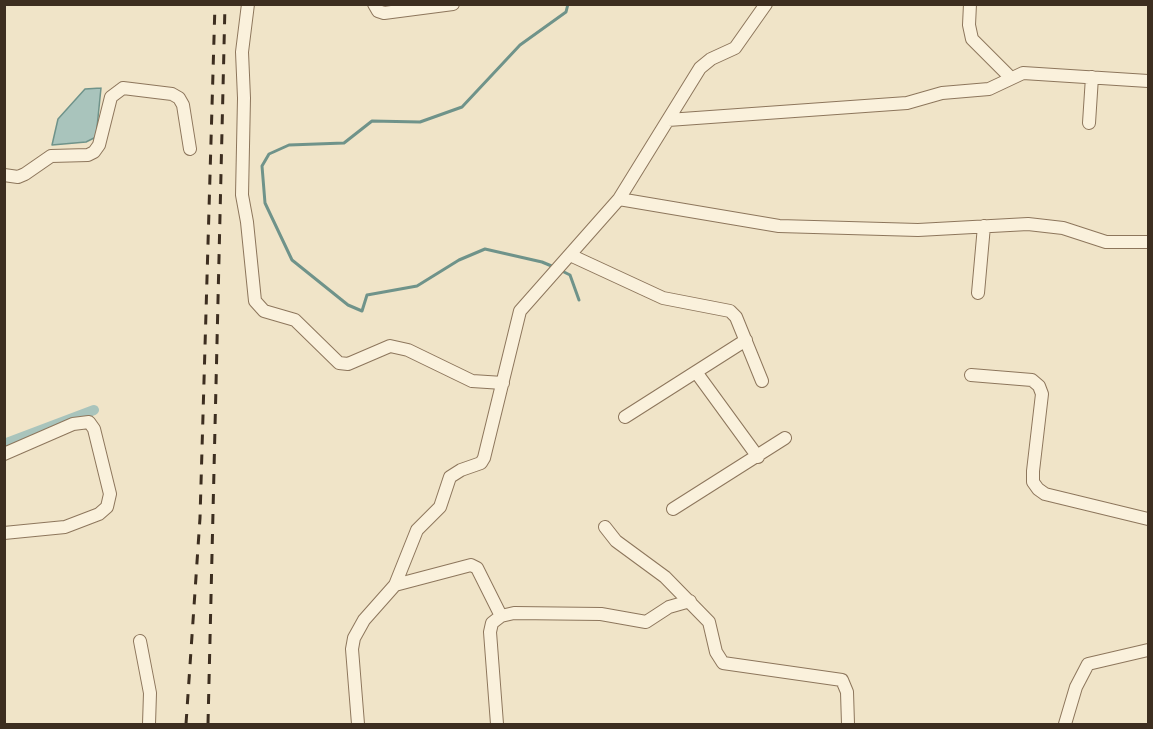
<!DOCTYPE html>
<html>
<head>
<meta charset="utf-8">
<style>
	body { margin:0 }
	#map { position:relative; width:1153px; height:729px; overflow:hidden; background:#f0e4c8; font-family:"Times New Roman",serif }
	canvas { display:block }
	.frame { position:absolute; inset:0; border:6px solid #3d2e20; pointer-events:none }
</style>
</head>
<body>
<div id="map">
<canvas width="1153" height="729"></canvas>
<div class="frame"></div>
</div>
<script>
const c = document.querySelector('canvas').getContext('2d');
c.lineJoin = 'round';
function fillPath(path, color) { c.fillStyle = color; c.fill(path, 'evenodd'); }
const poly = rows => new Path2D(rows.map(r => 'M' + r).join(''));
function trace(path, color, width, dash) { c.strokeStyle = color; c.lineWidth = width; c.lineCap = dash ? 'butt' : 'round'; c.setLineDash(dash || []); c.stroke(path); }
const water = poly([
	[101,88,96,137,86,142,52,145,58,119,85,89,101,88]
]);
const stream = poly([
	[554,267,542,262,485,249,459,260,417,286,367,295,362,311,348,305,292,260,265,203,262,166,269,154,289,145,344,143,372,121,420,122,462,107,520,45,566,12,568,4],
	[560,270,570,275,579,300]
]);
const canal = poly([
	[4,444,94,410]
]);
const street = poly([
	[248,4,242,52,244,98,242,195,247,222,255,301,264,311,295,320,339,363,348,364,390,346,408,350,472,381,503,383],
	[374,4,378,11,384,13,453,4],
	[970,4,969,25,972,39,1011,78],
	[668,120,907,103,942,93,989,89,1023,73,1148,81],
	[1089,123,1092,77],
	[4,175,18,177,25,174,51,156,88,155,94,152,99,145,111,97,123,88,172,94,179,98,183,105,190,149],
	[619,199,779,226,918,230,1028,224,1063,228,1106,242,1148,242],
	[570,255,663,298,730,311,736,317,762,381],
	[978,293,984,226],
	[696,372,758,457],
	[971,375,1032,380,1039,386,1042,394,1033,471,1033,482,1038,489,1045,494,1148,519],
	[625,417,746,340],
	[4,454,73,424,89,422,94,429,110,494,107,507,99,514,65,527,4,533],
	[673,509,785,438],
	[605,527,616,541,665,577,709,622,716,652,723,663,842,680,847,692,848,724],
	[395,585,471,565,477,568,501,616],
	[140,641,150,693,149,724],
	[358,724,352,649,354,638,364,620,395,585,417,530,440,507,450,477,461,470,481,463,484,458,520,311,619,199,700,68,711,59,735,48,766,4],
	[497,724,490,632,492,623,501,616,514,613,601,614,646,622,669,607,690,601],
	[1065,724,1076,687,1088,664,1148,650]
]);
const rail = poly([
	[186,724,200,518,215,4],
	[208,724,225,4]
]);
fillPath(water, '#a9c4bc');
trace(water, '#6f938a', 1.5);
trace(stream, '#6f938a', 3);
trace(canal, '#a9c4bc', 10);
trace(street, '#8d765c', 14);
trace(street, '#faf1dc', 12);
trace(rail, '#3d2e20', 3, [10, 10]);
</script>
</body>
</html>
